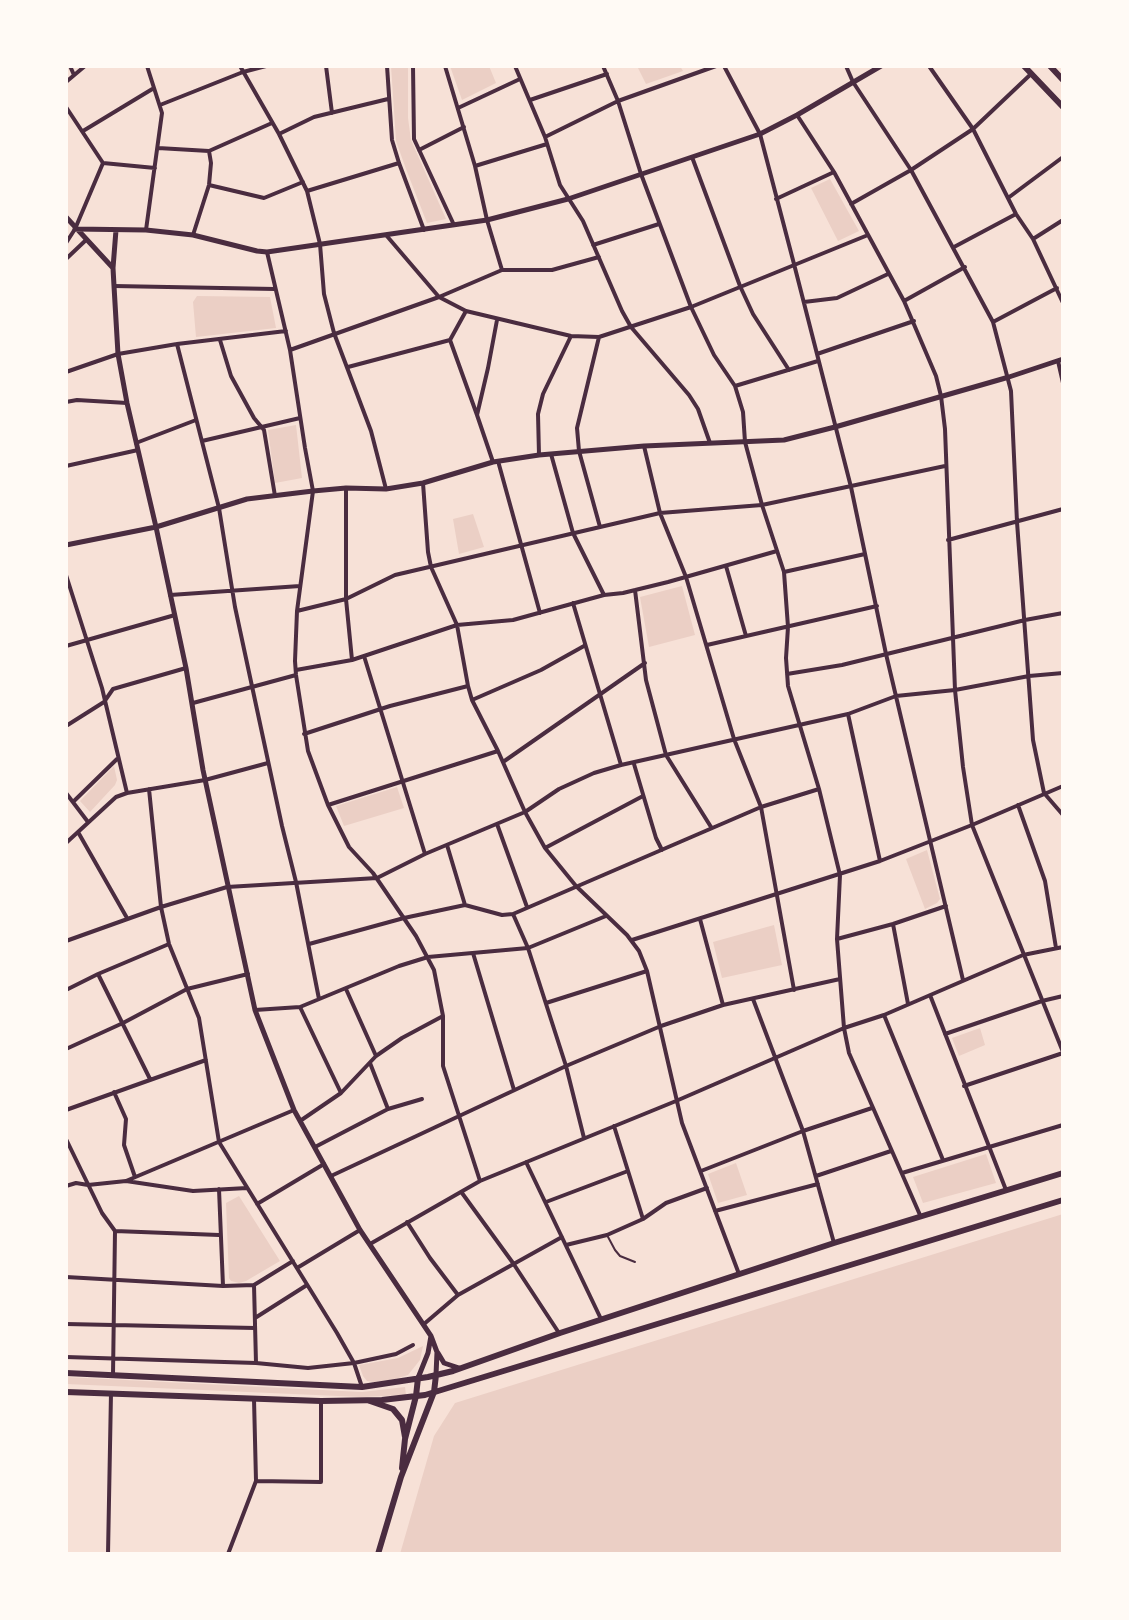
<!DOCTYPE html>
<html>
<head>
<meta charset="utf-8">
<style>
	body { margin:0 }
	#map { position:relative; width:1129px; height:1620px; overflow:hidden; background:#f7e1d7; font-family:Mulish,sans-serif }
	canvas { display:block }
	.frame { position:absolute; inset:0; border:68px solid #fffaf5; pointer-events:none }
</style>
</head>
<body>
<div id="map">
<canvas width="1129" height="1620"></canvas>
<div class="frame"></div>
</div>
<script>
const c = document.querySelector('canvas').getContext('2d');
c.lineJoin = 'round';
function fillPath(path, color) { c.fillStyle = color; c.fill(path, 'evenodd'); }
const poly = rows => new Path2D(rows.map(r => 'M' + r).join(''));
function trace(path, color, width, dash) { c.strokeStyle = color; c.lineWidth = width; c.lineCap = dash ? 'butt' : 'round'; c.setLineDash(dash || []); c.stroke(path); }
const green = poly([
	[391,66,408,66,408,118,411,140,446,219,427,223,406,169,396,141],
	[450,66,489,66,496,83,462,100],
	[637,66,680,66,683,71,646,84],
	[830,179,859,231,838,241,811,188],
	[197,296,270,297,276,328,196,337,193,302],
	[296,425,302,478,275,483,268,430],
	[473,514,484,547,459,554,453,519],
	[682,586,695,635,649,647,640,597],
	[114,766,117,780,115,785,90,812,80,801],
	[397,787,404,808,344,826,336,806],
	[927,850,940,899,937,903,925,909,906,859],
	[774,925,782,965,722,978,713,942],
	[980,1028,985,1045,959,1056,952,1038],
	[986,1154,996,1183,923,1203,913,1177],
	[736,1163,747,1195,718,1203,708,1174],
	[239,1196,280,1261,246,1281,239,1283,231,1281,229,1278,226,1203],
	[1063,1214,1063,1554,400,1554,434,1436,455,1403],
	[423,1346,420,1360,408,1375,395,1379,374,1382,367,1381,363,1376,359,1365,398,1358],
	[66,1377,362,1392,405,1387,406,1395,361,1397,66,1384]
]);
const service = poly([
	[607,1235,615,1250,620,1256,635,1262]
]);
const minor = poly([
	[70,66,74,75],
	[240,66,279,134,307,191,320,244,324,294,334,333,371,431,386,489],
	[326,66,332,113],
	[387,66,392,140,399,163,424,230],
	[413,66,414,139,454,225],
	[445,66,475,166,487,220,502,270],
	[515,66,545,137,560,185,583,221,622,311,631,327,689,395,698,409,710,443],
	[603,66,618,101,641,174,691,307,714,355,735,386,743,412,745,442,762,505,784,572,788,627,786,658,788,686,819,789,840,875,837,939,844,1028,849,1053,920,1215],
	[724,66,760,134,794,264,851,487,886,654,963,980],
	[846,66,853,82,911,170,993,322,1011,391,1017,522,1033,740,1044,793,1063,815],
	[929,66,973,129,1016,214,1033,239,1063,303],
	[66,82,85,66],
	[530,100,607,74],
	[160,105,243,72,266,66],
	[66,107,103,163,75,229,66,243],
	[458,108,520,79],
	[797,115,834,172,904,301,936,376,941,396,945,429,955,690,963,767,972,825,1063,1052],
	[83,131,154,88],
	[279,134,314,117,388,99],
	[545,137,618,101,716,66],
	[158,148,209,151,272,123],
	[419,150,464,127],
	[692,157,740,286,753,314,789,370],
	[103,163,155,168],
	[475,166,547,144],
	[209,185,264,198,303,182],
	[307,191,399,163],
	[1008,198,1063,157],
	[776,199,834,172],
	[851,204,911,170,973,129,1031,74],
	[146,230,162,113,147,66],
	[193,235,209,185,211,163,209,151],
	[386,235,439,297,466,311,571,336,599,337,691,307,868,235],
	[1033,239,1063,220],
	[593,245,659,224],
	[954,247,1016,214],
	[267,252,290,350,305,448,313,491,297,611,295,661,296,675,308,751,328,805,349,847,373,873,416,936,434,970,443,1016,443,1066,480,1181],
	[66,259,86,240],
	[114,286,275,289],
	[904,301,965,267],
	[804,302,837,298,888,274],
	[993,322,1057,288],
	[599,337,577,428,579,451,600,527],
	[220,340,231,376,254,418,264,430,275,496],
	[450,340,477,415],
	[177,344,219,508,235,607,282,826,296,882,319,999],
	[290,350,439,297,502,270,552,270,599,257],
	[817,354,914,321],
	[1058,361,1063,383],
	[348,367,450,340,466,311],
	[66,372,118,354,177,344,286,331],
	[735,386,818,361],
	[66,402,77,400,127,403],
	[202,441,300,418],
	[136,443,196,420],
	[644,446,660,513,686,577,734,739,761,807,794,990],
	[551,454,573,533,604,595],
	[539,455,538,414,543,394,571,336],
	[498,461,540,613],
	[493,462,477,415,488,368,497,320],
	[66,466,138,450],
	[423,483,428,552,431,567,457,625,468,686,472,700,498,751,525,812,545,848,576,886,627,935,639,951,647,971,682,1123,739,1274],
	[346,488,346,599,352,660],
	[948,540,1063,509],
	[726,566,746,636],
	[784,572,865,554],
	[66,575,102,688,127,793],
	[635,590,646,680,666,755,711,827],
	[170,595,300,586],
	[573,603,621,765],
	[297,611,346,599,395,575,660,513,762,505,945,466],
	[707,645,877,606],
	[66,646,175,615],
	[364,656,425,854],
	[296,670,352,660,457,625,513,620,604,595,623,593,668,582,777,551],
	[787,674,842,665,1025,620,1063,613],
	[472,700,541,670,584,646],
	[193,703,296,675],
	[848,714,880,861],
	[66,726,104,702,113,689,186,668],
	[304,734,390,706,468,686],
	[503,762,645,663],
	[634,764,656,838,662,850],
	[149,789,161,907,169,944,199,1018,219,1142,337,1333,354,1363,362,1387],
	[66,793,88,822],
	[73,802,117,759],
	[328,805,498,751],
	[1018,805,1045,881,1056,948],
	[497,824,527,907],
	[78,832,127,918],
	[66,843,116,797,127,793,205,780,268,763],
	[447,845,465,905],
	[545,848,643,796],
	[513,914,528,948,566,1066,584,1138],
	[700,919,723,1005],
	[893,924,908,1004],
	[837,939,893,924,946,906],
	[632,940,880,861,972,825,1063,786],
	[66,941,161,907,227,887,377,878,425,854,525,812,559,789,594,773,621,765,848,714,896,696,955,690,1029,676,1063,673],
	[309,944,404,918,465,905,502,915,513,914,761,807,819,789],
	[473,953,514,1090],
	[98,974,150,1079],
	[346,989,376,1056],
	[66,990,98,974,169,944],
	[930,995,1006,1190],
	[753,999,803,1131,834,1243],
	[546,1003,647,971],
	[300,1007,341,1093],
	[255,1010,300,1007,399,966,428,957,528,948,606,916],
	[884,1015,943,1160],
	[945,1034,1042,1001,1063,996],
	[66,1049,123,1023,187,989,248,974],
	[370,1063,388,1109],
	[964,1086,1063,1053],
	[114,1092,126,1119,124,1145,135,1177],
	[66,1110,206,1060],
	[300,1121,341,1093,376,1056,402,1038,443,1016],
	[614,1126,643,1219],
	[66,1139,102,1213,115,1231,113,1375],
	[315,1147,388,1109,422,1099],
	[526,1162,601,1319],
	[701,1171,803,1131,872,1108],
	[902,1173,1063,1125],
	[331,1176,566,1066,661,1026,723,1005,840,979],
	[816,1176,891,1151],
	[126,1181,193,1191,247,1188],
	[66,1186,76,1183,88,1185,126,1181,294,1110],
	[219,1189,223,1286],
	[462,1193,513,1263,559,1333],
	[546,1202,628,1171],
	[257,1204,324,1164],
	[715,1211,818,1184],
	[407,1222,430,1258,458,1295],
	[115,1231,219,1235],
	[370,1244,480,1181,676,1101,844,1028,884,1015,1023,955,1063,947],
	[566,1245,607,1235,643,1219,666,1203,707,1188],
	[297,1268,360,1230],
	[66,1277,223,1286,254,1285,293,1261],
	[254,1285,256,1363],
	[255,1318,307,1285],
	[66,1324,255,1328],
	[424,1324,458,1295,562,1237],
	[66,1357,256,1363,308,1368,354,1363,396,1354,413,1345],
	[256,1481,321,1482,321,1402],
	[108,1554,111,1393],
	[228,1554,256,1481,254,1399]
]);
const tertiary = poly([
	[66,217,113,268],
	[75,229,146,230,193,235,257,251,267,252,487,220,568,199,760,134,797,115,881,66],
	[116,230,113,268,114,286,118,354,127,403,156,527,186,668,203,770,255,1010,294,1110,360,1230,431,1336],
	[66,545,156,527,247,499,313,491,346,488,386,489,423,483,493,462,539,455,644,446,784,440,835,427,1009,377,1063,359],
	[438,1353,444,1363,459,1368],
	[418,1378,428,1353,431,1336,437,1352,436,1375]
]);
const secondary = poly([
	[370,1401,393,1409,402,1420,405,1437],
	[402,1468,405,1439,416,1396],
	[378,1554,401,1477,434,1392]
]);
const primary = poly([
	[1024,66,1063,107],
	[1050,66,1063,80],
	[66,1373,362,1387,428,1377,453,1371,560,1333,834,1243,1063,1173],
	[66,1392,321,1401,382,1400,425,1395,1063,1200],
	[434,1392,436,1375],
	[416,1396,418,1378]
]);
fillPath(green, '#ebcfc5');
trace(service, '#4a2c40', 2);
trace(minor, '#4a2c40', 4);
trace(tertiary, '#4a2c40', 5);
trace(secondary, '#4a2c40', 6);
trace(primary, '#4a2c40', 6);
</script>
</body>
</html>
